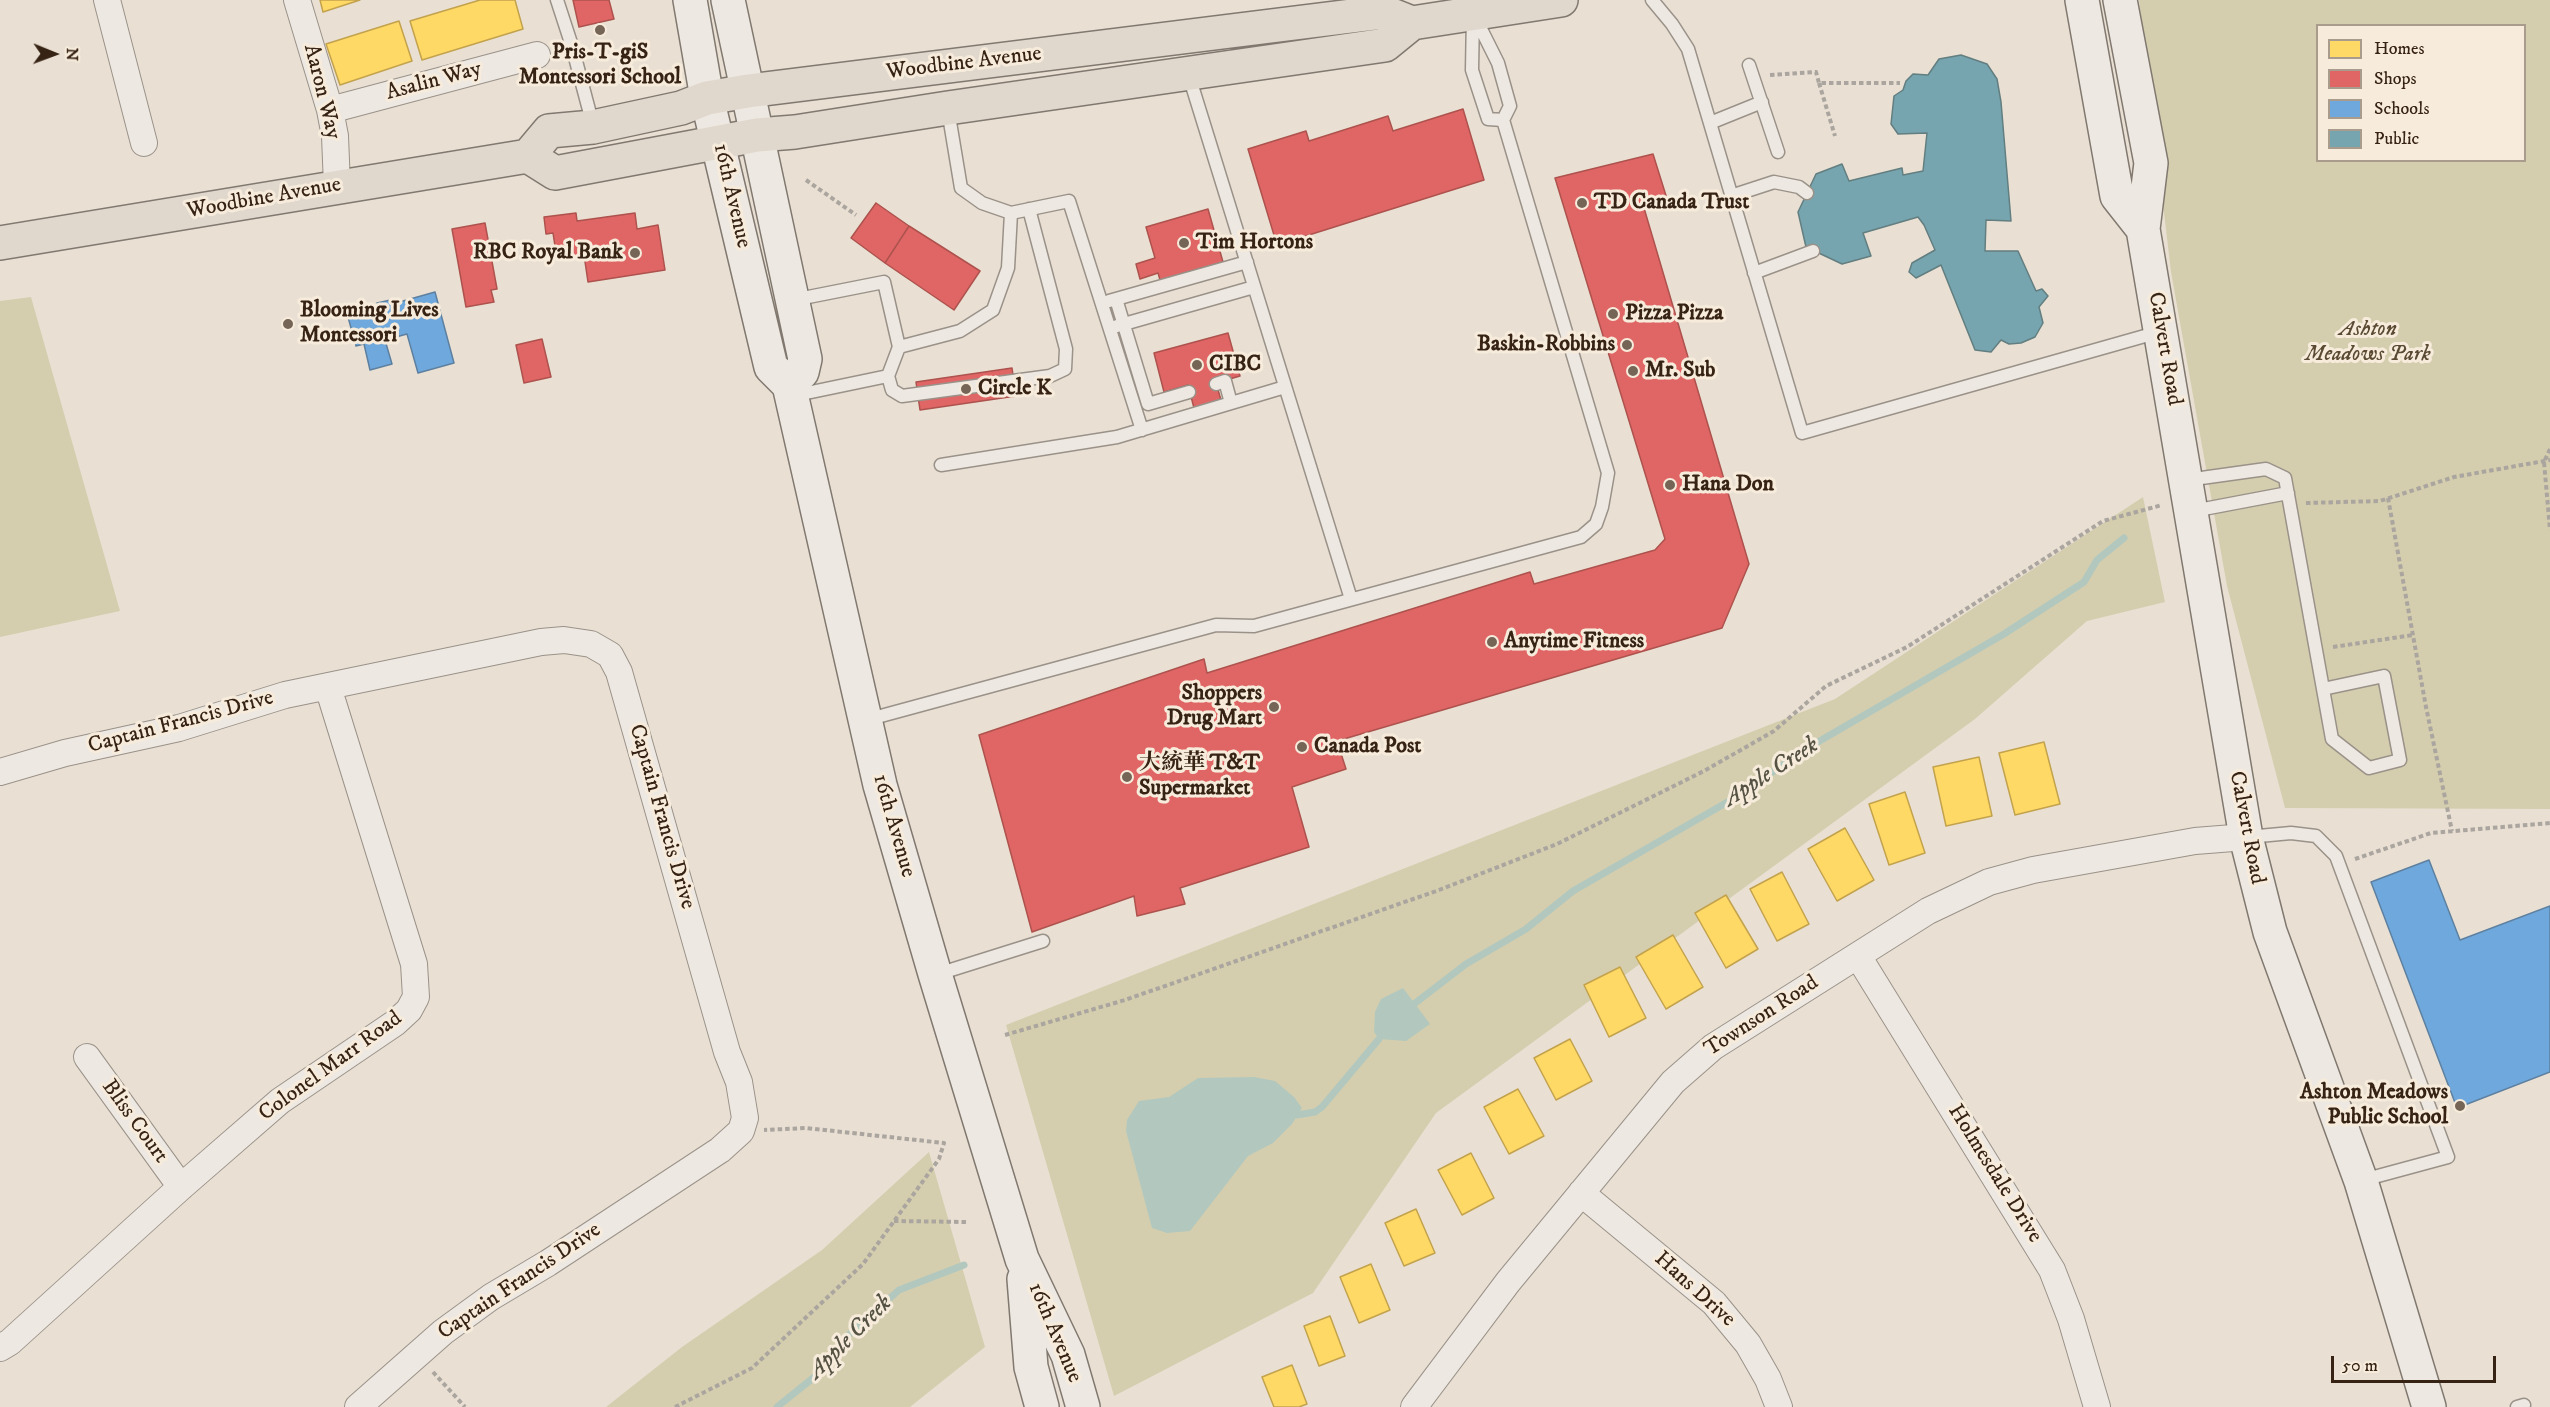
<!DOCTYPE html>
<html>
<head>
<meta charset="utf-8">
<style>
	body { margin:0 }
	#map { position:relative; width:2550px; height:1407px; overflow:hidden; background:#e9e0d3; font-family:"IM FELL DW Pica",serif }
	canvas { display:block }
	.legend { position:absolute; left:2316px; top:24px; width:210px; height:138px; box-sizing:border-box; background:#f7ecdc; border:2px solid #aa9c8c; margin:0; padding:8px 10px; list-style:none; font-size:18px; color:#372314 }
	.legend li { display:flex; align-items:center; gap:12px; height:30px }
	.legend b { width:30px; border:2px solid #aa9c8c }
	.north { position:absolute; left:24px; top:24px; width:60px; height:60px; -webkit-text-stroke:4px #f7ecdc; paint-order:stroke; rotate:91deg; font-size:16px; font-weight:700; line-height:24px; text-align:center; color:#372314 }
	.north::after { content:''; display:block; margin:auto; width:21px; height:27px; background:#372314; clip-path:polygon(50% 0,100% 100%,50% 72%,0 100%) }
	.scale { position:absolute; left:2331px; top:1356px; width:165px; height:27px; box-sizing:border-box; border:3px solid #372314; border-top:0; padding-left:8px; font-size:18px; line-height:21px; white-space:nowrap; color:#372314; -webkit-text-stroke:4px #f7ecdc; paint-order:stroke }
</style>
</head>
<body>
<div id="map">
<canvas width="2550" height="1407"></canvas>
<ul class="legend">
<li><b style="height:16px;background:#ffd966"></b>Homes</li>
<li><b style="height:16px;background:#e06666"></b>Shops</li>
<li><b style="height:16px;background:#6fa8dc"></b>Schools</li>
<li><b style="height:16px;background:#76a5af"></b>Public</li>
</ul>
<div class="north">N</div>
<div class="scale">50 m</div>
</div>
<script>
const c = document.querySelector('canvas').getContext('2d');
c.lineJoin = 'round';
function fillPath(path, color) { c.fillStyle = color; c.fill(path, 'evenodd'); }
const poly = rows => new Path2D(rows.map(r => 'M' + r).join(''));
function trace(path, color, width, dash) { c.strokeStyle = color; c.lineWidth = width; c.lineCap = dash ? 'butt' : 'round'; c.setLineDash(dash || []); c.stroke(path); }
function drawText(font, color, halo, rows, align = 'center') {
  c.font = font + ' "IM FELL DW Pica","Noto Serif SC",serif'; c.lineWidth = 6; c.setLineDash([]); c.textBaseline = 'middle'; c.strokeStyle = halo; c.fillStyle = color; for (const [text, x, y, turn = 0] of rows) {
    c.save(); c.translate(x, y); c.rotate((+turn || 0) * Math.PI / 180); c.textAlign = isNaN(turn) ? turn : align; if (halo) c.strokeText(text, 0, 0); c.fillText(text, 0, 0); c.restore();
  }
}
const green = poly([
	[2139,0,2550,0,2550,809,2285,808,2227,586,2171,272],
	[2318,26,2524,26,2524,160,2318,160],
	[31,297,120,611,0,637,0,301],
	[2143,497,2165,602,2087,621,1975,719,1436,1113,1313,1293,1114,1396,1006,1025,1835,699],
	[929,1152,985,1347,910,1407,606,1407,682,1347,822,1250]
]);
const water = poly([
	[1403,988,1430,1024,1406,1041,1379,1039,1374,1032,1375,1012,1381,999],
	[1254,1077,1275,1081,1294,1097,1302,1108,1292,1124,1273,1143,1248,1156,1190,1231,1167,1233,1152,1228,1126,1131,1127,1120,1139,1101,1169,1097,1198,1078]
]);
const homes = poly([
	[320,0,360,0,323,12,320,0],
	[480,0,515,0,523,29,422,60,410,21,480,0],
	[399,21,412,61,340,85,326,44,399,21],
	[2044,742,2060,804,2015,815,1999,753,2044,742],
	[1979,757,1992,816,1946,826,1933,767,1979,757],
	[1905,792,1925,853,1889,865,1869,804,1905,792],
	[1845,828,1874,880,1837,901,1808,849,1845,828],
	[1782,872,1809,924,1777,941,1750,889,1782,872],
	[1726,895,1758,949,1726,968,1695,913,1726,895],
	[1673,935,1703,987,1666,1009,1636,957,1673,935],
	[1620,967,1646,1018,1609,1037,1584,985,1620,967],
	[1570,1039,1592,1081,1556,1100,1534,1058,1570,1039],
	[1518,1089,1544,1136,1509,1154,1484,1107,1518,1089],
	[1471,1153,1494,1198,1462,1215,1438,1170,1471,1153],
	[1416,1209,1435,1253,1404,1266,1385,1223,1416,1209],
	[1371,1264,1390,1310,1359,1323,1340,1277,1371,1264],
	[1330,1316,1345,1356,1319,1366,1304,1326,1330,1316],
	[1292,1365,1307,1404,1299,1407,1274,1407,1262,1377,1292,1365]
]);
const shops = poly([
	[573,0,609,0,614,19,579,27,573,0],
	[1463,109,1484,180,1277,245,1248,149,1306,131,1309,141,1388,116,1393,131,1463,109],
	[1653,154,1668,202,1644,208,1749,564,1722,628,1337,741,1346,769,1292,787,1309,847,1180,888,1185,904,1137,916,1134,896,1032,932,979,735,1204,659,1207,673,1530,572,1534,584,1655,550,1665,539,1555,178,1653,154],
	[876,203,909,226,885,263,851,238,876,203],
	[1208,209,1223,262,1160,280,1158,273,1140,279,1136,264,1155,258,1146,227,1208,209],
	[576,213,577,221,635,213,637,229,658,225,665,270,588,282,584,255,557,259,553,233,546,234,544,217,576,213],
	[485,223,497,289,491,290,494,302,466,307,452,229,485,223],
	[909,226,980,271,954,310,885,263,909,226],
	[1228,333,1240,376,1216,383,1221,400,1194,408,1188,385,1164,392,1154,353,1228,333],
	[542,339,551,377,524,383,516,345,542,339],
	[1012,368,1016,396,920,410,916,382,1012,368]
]);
const schools = poly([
	[435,292,454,363,418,373,407,334,385,340,392,364,370,370,364,344,356,346,348,317,379,309,377,303,395,299,396,303,435,292],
	[2429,860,2460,940,2550,906,2550,1072,2457,1108,2371,882,2429,860]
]);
const public = poly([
	[1961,55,1987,64,1997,79,2001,102,2011,221,1986,220,1985,251,2018,251,2036,291,2042,289,2048,296,2039,307,2043,323,2035,337,2021,343,2009,344,2001,340,1991,352,1975,350,1941,265,1916,278,1909,272,1912,263,1935,250,1924,225,1918,217,1863,233,1871,256,1842,264,1806,247,1798,212,1816,174,1842,164,1849,181,1902,168,1903,175,1923,171,1927,133,1898,134,1891,124,1894,96,1903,90,1906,81,1913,74,1928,75,1939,59,1961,55]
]);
const stream = poly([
	[1414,1004,1466,964,1526,929,1573,891,1731,800,1811,746,2004,634,2084,582,2097,560,2124,538],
	[1297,1115,1315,1112,1322,1107,1379,1039],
	[777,1407,823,1370,843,1340,899,1290,964,1265]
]);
const path = poly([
	[1770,75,1816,72,1819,83,1900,83],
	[1819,83,1835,136],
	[806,180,856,215],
	[2550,449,2544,462,2550,530],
	[2388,498,2426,707,2452,831],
	[2306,503,2380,501,2454,477,2550,460],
	[2333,647,2413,635],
	[2355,859,2431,833,2550,823],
	[1005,1035,1125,1000,1439,890,1557,844,1704,771,1774,731,1826,686,1907,647,2103,521,2162,505],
	[894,1221,967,1222],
	[433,1372,465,1407],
	[675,1407,752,1368,863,1264,939,1159,944,1143,806,1128,764,1130]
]);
const lane = poly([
	[557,0,572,46,593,125],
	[1652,0,1672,24,1688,49,1802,433,2159,332],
	[1473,15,1472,70,1488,119,1503,120],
	[1749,65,1778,152],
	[1189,76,1351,599],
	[1710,123,1762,102],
	[1731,196,1774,182,1799,187,1807,193],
	[1011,213,1069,201,1142,430],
	[1754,273,1813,251],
	[1116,299,1148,404,1189,392],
	[1109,301,1247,262],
	[1117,326,1254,287],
	[899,347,960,331,993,310,1008,268,1011,213,982,203,961,188,948,110],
	[888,376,892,390,902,396,1050,376,1065,369,1066,349,1029,209],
	[1216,384,1225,381,1231,403],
	[792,396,888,376,899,347,884,282,793,300],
	[941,465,1117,437,1285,387],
	[2187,480,2266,469,2285,478,2332,739,2369,768,2400,760,2384,676,2323,689],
	[2193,511,2288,493],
	[866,720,1216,625,1254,626,1581,537,1596,524,1602,507,1608,473,1503,120,1510,106,1498,63,1474,15],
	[2248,837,2291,833,2316,836,2336,856,2448,1157,2363,1180],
	[938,974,1043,941],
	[2517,1407,2524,1405]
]);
const street = poly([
	[107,0,144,143],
	[297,0,330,110,335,136,337,186],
	[330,110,537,55],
	[0,772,65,753,179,728,285,695,541,642,564,640,591,644,610,655,619,672,727,1052,739,1082,745,1118,741,1131,720,1150,548,1263,491,1297,443,1332,358,1407],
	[1858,956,2052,1270,2071,1319,2097,1407],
	[87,1057,181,1187],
	[1581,1193,1714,1303,1748,1344,1768,1379,1779,1407],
	[0,1348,10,1342,181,1187,280,1101,395,1023,409,1010,416,997,414,964,328,687],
	[1414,1407,1508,1282,1654,1105,1673,1082,1713,1047,1928,911,1989,882,2033,870,2195,841,2246,837]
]);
const secondary = poly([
	[690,0,707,98,771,367,789,385,880,785,935,974,1022,1259,1068,1355,1083,1407],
	[728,0,805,359,802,372,789,385],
	[2082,0,2117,196,2143,229],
	[2120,0,2151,163,2143,229,2246,837,2270,932,2361,1181,2429,1407],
	[1024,1279,1031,1367,1042,1407]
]);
const primary = poly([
	[528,156,549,131,593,127,681,108,707,98,748,91,1384,12,1412,23,1561,0],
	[0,243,528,156,555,173,757,135,795,132,948,108,1385,45,1412,23]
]);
const markers = [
	[600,30,6,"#756557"],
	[1582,203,6,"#756557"],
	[1184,243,6,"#756557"],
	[635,253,6,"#756557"],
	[1613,314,6,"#756557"],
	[288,324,6,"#756557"],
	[1627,345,6,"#756557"],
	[1197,365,6,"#756557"],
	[1633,371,6,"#756557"],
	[966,389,6,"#756557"],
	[1670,485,6,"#756557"],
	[1492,642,6,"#756557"],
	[1274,707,6,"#756557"],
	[1302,747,6,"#756557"],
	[1127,777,6,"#756557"],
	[2460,1106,6,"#756557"]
];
const poiNames = [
	["Pris-T-giS",600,53,"center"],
	["Montessori School",600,78,"center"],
	["TD Canada Trust",1594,203],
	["Tim Hortons",1196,243],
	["RBC Royal Bank",623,253,"right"],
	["Blooming Lives",300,311],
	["Montessori",300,336],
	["Pizza Pizza",1625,314],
	["Baskin-Robbins",1615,345,"right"],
	["CIBC",1209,365],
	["Mr. Sub",1645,371],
	["Circle K",978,389],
	["Hana Don",1682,485],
	["Anytime Fitness",1504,642],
	["Shoppers",1262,694,"right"],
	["Drug Mart",1262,719,"right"],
	["Canada Post",1314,747],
	["大統華 T&T",1139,764],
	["Supermarket",1139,789],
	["Ashton Meadows",2448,1093,"right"],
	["Public School",2448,1118,"right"]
];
const streetNames = [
	["Woodbine Avenue",964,64,-7],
	["Asalin Way",434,82,-15],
	["Aaron Way",321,92,76],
	["16th Avenue",731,196,77],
	["Woodbine Avenue",264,199,-10],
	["Calvert Road",2164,349,80],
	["Captain Francis Drive",181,723,-15],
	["Captain Francis Drive",661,817,74],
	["16th Avenue",893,826,74],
	["Calvert Road",2246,828,79],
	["Townson Road",1762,1017,-33],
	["Colonel Marr Road",331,1067,-36],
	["Bliss Court",134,1122,54],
	["Holmesdale Drive",1994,1174,58],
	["Captain Francis Drive",520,1282,-34],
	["Hans Drive",1694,1290,42],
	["16th Avenue",1054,1333,67]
];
const parkNames = [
	["Ashton",2368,330],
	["Meadows Park",2368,355]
];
const waterNames = [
	["Apple Creek",1772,773,-33],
	["Apple Creek",851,1338,-45]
];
fillPath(green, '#d4ceaf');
fillPath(water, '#b2c8be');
fillPath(homes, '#ffd966');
trace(homes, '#c3a24d', 1.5);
fillPath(shops, '#e06666');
trace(shops, '#ad524d', 1.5);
fillPath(schools, '#6fa8dc');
trace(schools, '#5e80a0', 1.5);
fillPath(public, '#76a5af');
trace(public, '#637e80', 1.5);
trace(stream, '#b2c8be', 7);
trace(lane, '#9a9289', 15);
trace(street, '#9a9289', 28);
trace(secondary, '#817970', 36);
trace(primary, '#817970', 36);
trace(path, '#aba59f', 4, [4.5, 3]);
trace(lane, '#ede8e2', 12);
trace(street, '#ede8e2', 26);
trace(secondary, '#ede8e2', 33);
trace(primary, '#e0d8cd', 33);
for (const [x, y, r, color] of markers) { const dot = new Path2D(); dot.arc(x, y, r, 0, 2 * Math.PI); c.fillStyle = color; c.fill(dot); trace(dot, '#f7ecdc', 2); }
drawText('bold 22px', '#372314', '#f7ecdc', poiNames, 'left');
drawText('22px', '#372314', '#f7ecdc', streetNames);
drawText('italic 22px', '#5a4a33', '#f7ecdc', parkNames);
drawText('italic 24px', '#555244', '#f7ecdc', waterNames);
</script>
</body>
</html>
